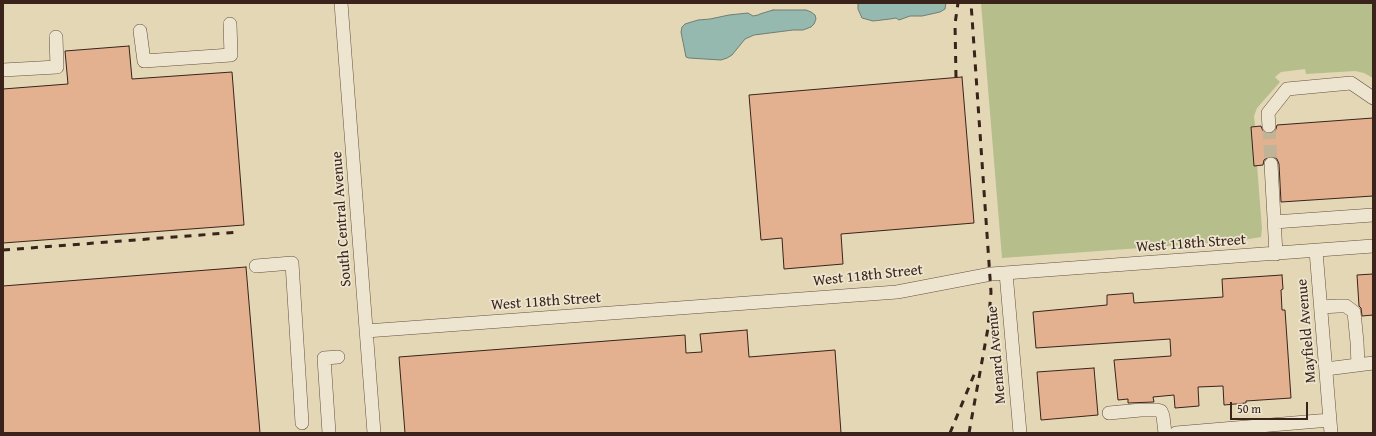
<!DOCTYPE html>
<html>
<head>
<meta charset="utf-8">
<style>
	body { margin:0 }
	#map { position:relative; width:1376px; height:436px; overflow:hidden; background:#e3d7b5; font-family:"Gentium Book Plus",serif }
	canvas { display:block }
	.frame { position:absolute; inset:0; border:4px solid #39231b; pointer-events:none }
	.scale { position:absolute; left:1230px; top:402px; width:78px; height:18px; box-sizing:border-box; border:2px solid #39231b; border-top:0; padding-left:5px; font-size:12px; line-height:14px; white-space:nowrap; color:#39231b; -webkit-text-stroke:3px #ede5cf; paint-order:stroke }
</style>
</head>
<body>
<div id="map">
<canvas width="1376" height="436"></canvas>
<div class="frame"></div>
<div class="scale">50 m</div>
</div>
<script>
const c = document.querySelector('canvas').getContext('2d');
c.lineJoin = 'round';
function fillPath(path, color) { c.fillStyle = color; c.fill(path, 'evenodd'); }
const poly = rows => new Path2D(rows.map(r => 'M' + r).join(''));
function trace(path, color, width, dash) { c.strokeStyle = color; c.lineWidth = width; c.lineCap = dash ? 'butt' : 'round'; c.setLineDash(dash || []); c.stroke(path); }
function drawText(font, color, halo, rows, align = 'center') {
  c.font = font + ' "Gentium Book Plus",serif'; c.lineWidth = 3.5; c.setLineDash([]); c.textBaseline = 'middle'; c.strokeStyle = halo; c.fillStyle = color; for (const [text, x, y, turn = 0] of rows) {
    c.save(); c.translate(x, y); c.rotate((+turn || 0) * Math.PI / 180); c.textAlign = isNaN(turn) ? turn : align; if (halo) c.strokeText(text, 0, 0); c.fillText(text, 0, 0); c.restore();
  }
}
const green = poly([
	[981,3,1373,3,1373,78,1364,73,1355,71,1306,74,1305,69,1281,72,1275,77,1280,82,1257,108,1254,116,1255,126,1251,127,1257,165,1262,229,1261,237,1237,241,1002,258]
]);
const water = poly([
	[858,3,946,3,945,9,940,12,922,16,910,16,899,20,896,18,890,19,873,21,862,18,858,9,858,3],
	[773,10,806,10,811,12,815,15,816,19,814,24,811,27,803,30,793,30,754,35,745,39,732,55,727,58,721,60,689,58,686,57,681,32,682,27,685,24,698,20,710,19,729,15,748,13,753,16,758,15,760,14,773,10]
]);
const building = poly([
	[129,46,132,79,232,72,244,225,3,243,3,89,68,84,65,51,129,46],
	[962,77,974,223,841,234,843,264,784,269,782,238,761,240,749,95,962,77],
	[1373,118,1373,196,1281,202,1279,164,1277,159,1274,157,1270,156,1264,160,1263,165,1254,166,1251,127,1261,126,1263,131,1269,134,1274,132,1276,129,1277,125,1373,118],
	[246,267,260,433,3,433,3,286,246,267],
	[1373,274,1373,315,1362,316,1361,308,1359,306,1357,275,1373,274],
	[1282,275,1283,289,1281,290,1282,310,1285,310,1291,398,1246,401,1246,403,1224,405,1223,386,1198,387,1199,406,1175,408,1174,395,1153,397,1154,402,1128,403,1128,399,1118,400,1114,360,1171,356,1170,339,1036,348,1033,312,1107,305,1107,295,1133,293,1134,303,1223,297,1222,279,1282,275],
	[747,330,749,357,835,350,841,433,405,433,399,357,685,335,686,353,702,352,700,334,747,330],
	[1094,368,1098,415,1041,420,1037,372,1094,368]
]);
const minorTunnel = poly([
	[1269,126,1271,164]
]);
const minor = poly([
	[341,3,374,433],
	[140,31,144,61,231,55,230,24],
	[3,70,57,67,56,37],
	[1269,126,1268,113,1287,89,1351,83,1373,98],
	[1271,164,1276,254],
	[1274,222,1373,215],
	[1316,251,1331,433],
	[256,266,292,263,302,423],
	[1006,273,1020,433],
	[1321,307,1338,306,1346,306,1354,312,1357,342,1358,365],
	[366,331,897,292,991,274,1373,246],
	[1326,369,1373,363],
	[1109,413,1141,410,1157,410,1161,411,1163,416,1165,433],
	[329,433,324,358,338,357],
	[1176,433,1330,420]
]);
const rail = poly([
	[956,77,955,24,958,3],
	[3,250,240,232],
	[950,433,976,370],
	[969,433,988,328,991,292,971,3]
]);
const streetNames = [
	["South Central Avenue",342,219,-94],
	["West 118th Street",1191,244,-4],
	["West 118th Street",868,276,-6],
	["West 118th Street",546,302,-4],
	["Mayfield Avenue",1307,331,-95],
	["Menard Avenue",997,355,-95]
];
fillPath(green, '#b6be8c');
fillPath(water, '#95b9ae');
trace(water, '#707d73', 1);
fillPath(building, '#e3b18f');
trace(building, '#39231b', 1);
trace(minorTunnel, '#c1b396', 13, [13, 6]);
trace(minor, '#645042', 14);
trace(minor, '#ede5cf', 13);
trace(rail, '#39231b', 3, [7, 7]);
drawText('15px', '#39231b', '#ede5cf', streetNames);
</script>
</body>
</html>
